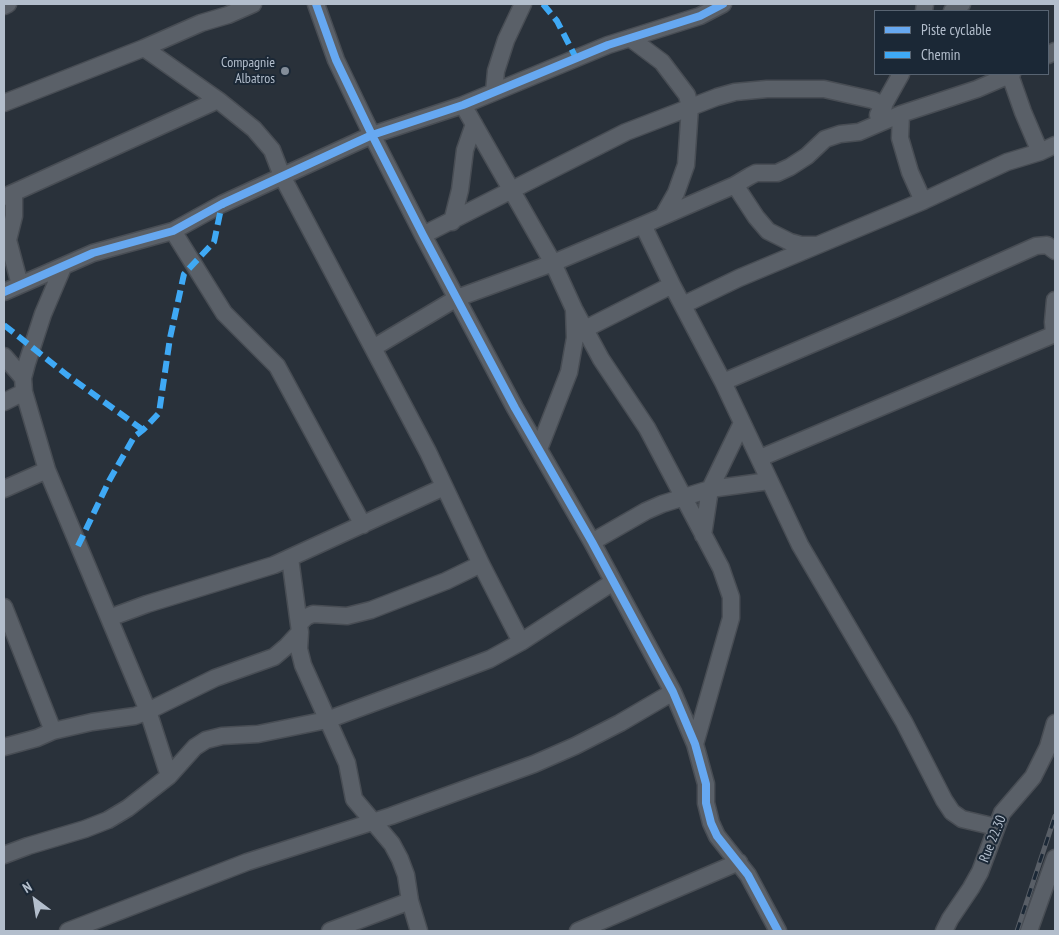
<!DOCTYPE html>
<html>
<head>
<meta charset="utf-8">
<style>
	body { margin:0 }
	#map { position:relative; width:1059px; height:935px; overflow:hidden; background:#29313a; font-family:"PT Sans Narrow",sans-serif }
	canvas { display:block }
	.frame { position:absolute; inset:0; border:5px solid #b3becc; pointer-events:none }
	.legend { position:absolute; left:874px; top:10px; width:175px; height:65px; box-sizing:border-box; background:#1b2836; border:1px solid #586472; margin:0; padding:6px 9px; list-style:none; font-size:15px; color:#b3becc }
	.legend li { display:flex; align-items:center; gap:10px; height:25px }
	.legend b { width:25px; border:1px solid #586472 }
	.north { position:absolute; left:10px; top:875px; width:50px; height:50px; -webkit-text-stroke:4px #1b2836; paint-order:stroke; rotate:329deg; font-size:14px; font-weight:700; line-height:20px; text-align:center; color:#b3becc }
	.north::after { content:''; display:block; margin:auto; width:18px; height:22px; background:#b3becc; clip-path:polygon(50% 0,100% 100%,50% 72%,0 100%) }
</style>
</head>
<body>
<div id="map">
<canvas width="1059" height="935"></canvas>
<div class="frame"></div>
<ul class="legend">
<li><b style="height:6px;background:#66a8f1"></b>Piste cyclable</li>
<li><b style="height:6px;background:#3fa9f5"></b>Chemin</li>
</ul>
<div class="north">N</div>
</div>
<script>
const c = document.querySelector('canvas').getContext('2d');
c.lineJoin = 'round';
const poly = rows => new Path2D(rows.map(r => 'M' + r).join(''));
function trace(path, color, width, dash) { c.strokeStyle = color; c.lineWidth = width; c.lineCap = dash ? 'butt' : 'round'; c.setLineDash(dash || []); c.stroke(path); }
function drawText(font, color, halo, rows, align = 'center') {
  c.font = font + ' "PT Sans Narrow",sans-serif'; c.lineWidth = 4; c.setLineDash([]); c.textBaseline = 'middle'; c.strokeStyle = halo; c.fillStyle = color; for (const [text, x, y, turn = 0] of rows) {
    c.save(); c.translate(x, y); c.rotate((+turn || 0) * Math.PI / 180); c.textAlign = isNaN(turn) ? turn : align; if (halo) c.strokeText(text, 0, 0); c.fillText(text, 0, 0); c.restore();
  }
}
const minor = poly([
	[316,4,336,60,372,135,423,235,515,408,592,542,673,692,695,744,706,784,706,803,711,823,717,836,748,875,778,931],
	[4,6,8,4],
	[924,11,925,4],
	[952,11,962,4],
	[630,38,662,62,687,95,690,107,686,165,676,193,663,216],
	[144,48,218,100,254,129,272,150,282,176,428,452,481,564,521,642],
	[1048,55,1055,51],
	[1010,75,1023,112,1040,152],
	[494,92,496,71,506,40,523,4],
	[4,103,144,48,201,23,228,15,253,4],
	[463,105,553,263,574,309,601,359,647,428,721,568,731,597,731,618,695,744],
	[901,114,900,138,910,172,923,201],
	[878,115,901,74],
	[735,185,756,217,768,231,790,242,801,245,815,245],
	[14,193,14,216,8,240,20,285],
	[4,197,218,100],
	[452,222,460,190,465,150,474,124],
	[643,225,672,285,723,382,800,545,904,722,944,800,952,812,962,819,996,827],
	[173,231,224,313,277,366,363,525],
	[423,235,626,132,717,97,735,92,767,89,824,89,873,100,884,106],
	[63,267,43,314,27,363,23,378,24,392,47,470,148,711,169,776],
	[4,292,93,253,173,231,222,204,372,135,463,105,608,45,700,16,723,4],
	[683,305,739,278,923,201,1007,162,1040,152,1055,145],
	[585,329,672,285],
	[1054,335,1053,322,1055,300],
	[373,348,457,298,553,263,643,225,735,185,750,176,756,173,777,173,790,167,807,156,825,139,840,134,859,132,901,114,977,89,1012,74],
	[4,356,23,378],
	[723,382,899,307,1036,246,1047,245,1055,251],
	[4,402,24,392],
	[539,449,569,372,575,338,574,310],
	[760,458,1055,334],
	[4,489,47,470],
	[703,535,710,489,742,423],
	[592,542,646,511,662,504,710,489,769,481],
	[290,558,300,632,299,649,303,665,347,763,354,799,392,844,400,859,406,875,410,901,419,931],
	[4,607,53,731],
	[109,618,147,604,274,565,444,487],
	[299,624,306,617,313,614,347,616,371,610,446,581,481,564],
	[4,747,37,738,53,731,92,722,135,716,148,711,215,678,274,657,287,646,300,632],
	[4,855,28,846,85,829,108,820,128,808,169,776,195,747,206,740,222,736,258,734,327,720,419,686,490,659,521,642,613,582],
	[68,931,247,862,391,816,534,764,575,746,620,723,673,692],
	[330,931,410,901],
	[578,931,739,862],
	[944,931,950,919,971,888,980,872,1002,813,1033,777,1048,747,1055,723],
	[1029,931,1055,858]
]);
const rail = poly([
	[1017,931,1055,816]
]);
const quiet = poly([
	[543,4,557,21,576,58],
	[4,325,67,375,143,430],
	[78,546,109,481,134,437,143,430,159,413,170,338,184,274,214,242,222,204]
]);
const cycleway = poly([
	[316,4,336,60,372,135,423,235,515,408,592,542,673,692,695,744,706,784,706,803,711,823,717,836,748,875,778,931],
	[4,292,93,253,173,231,222,204,372,135,463,105,608,45,700,16,723,4]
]);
const markers = [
	[285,71,5,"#838d99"]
];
const poiNames = [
	["Compagnie",275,63],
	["Albatros",275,79]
];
const streetNames = [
	["Rue 22.30",993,839,-68]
];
trace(minor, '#484d54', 19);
trace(minor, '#5a6068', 16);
trace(rail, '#585e66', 5);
trace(rail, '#1b2836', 3, [9]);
trace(quiet, '#3fa9f5', 6, [12, 6]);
trace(cycleway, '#66a8f1', 8);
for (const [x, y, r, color] of markers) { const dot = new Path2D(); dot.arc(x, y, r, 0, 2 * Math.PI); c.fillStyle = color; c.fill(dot); trace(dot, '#1b2836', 2); }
drawText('14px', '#b3becc', '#1b2836', poiNames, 'right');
drawText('14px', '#b3becc', '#1b2836', streetNames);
</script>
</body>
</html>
